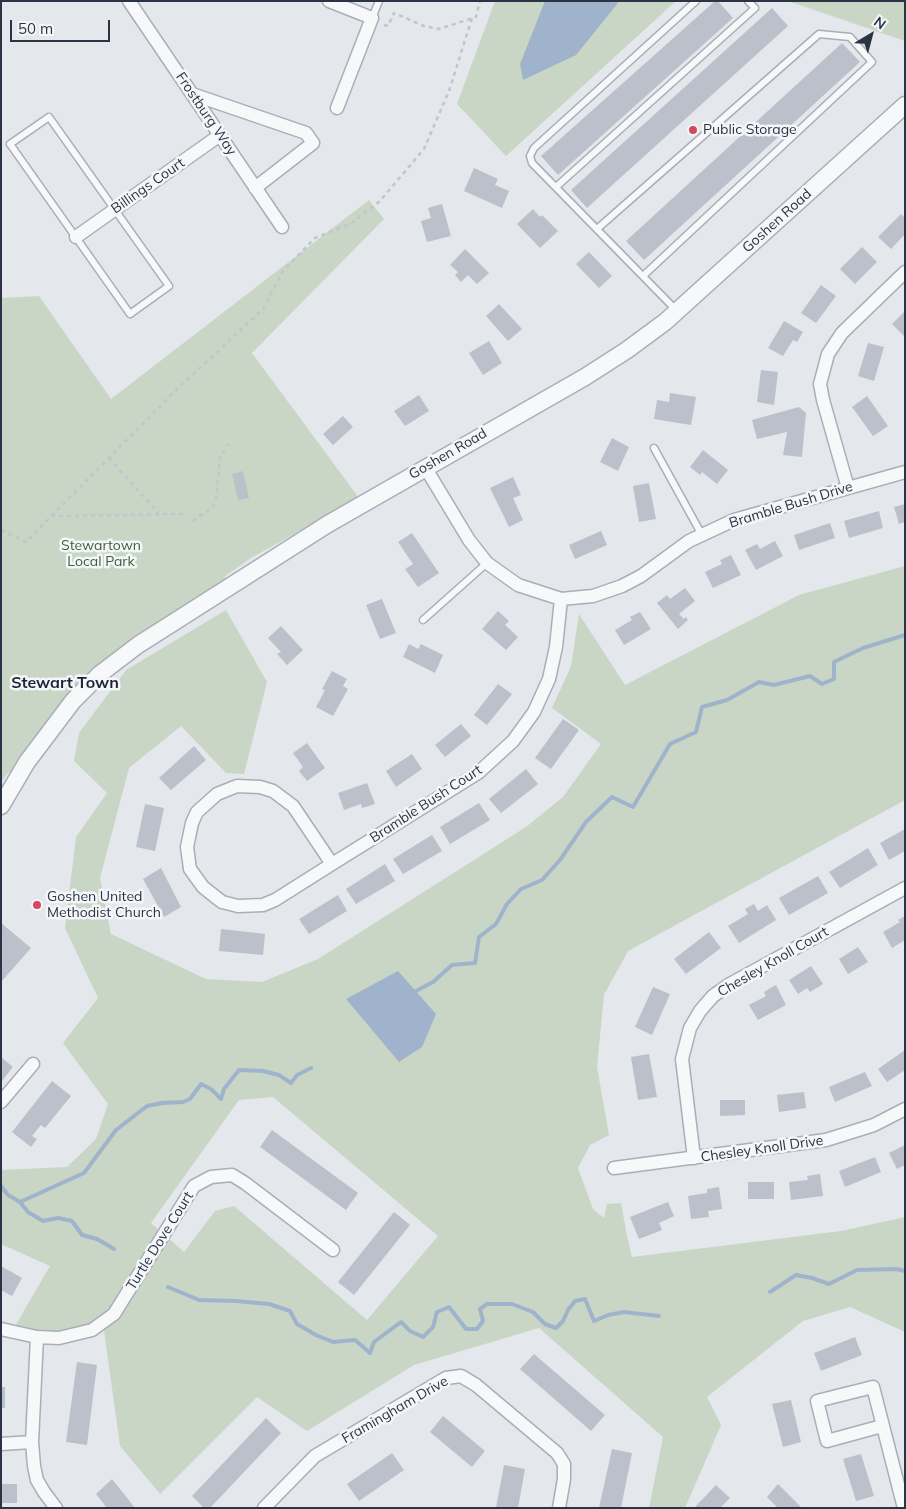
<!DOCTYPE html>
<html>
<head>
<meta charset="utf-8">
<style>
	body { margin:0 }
	#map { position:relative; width:906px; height:1509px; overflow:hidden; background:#e4e7ec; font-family:Mulish,sans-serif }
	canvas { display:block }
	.frame { position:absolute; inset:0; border:2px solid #2b3445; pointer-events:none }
	.north { position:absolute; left:846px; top:10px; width:50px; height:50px; -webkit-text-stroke:4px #f4f6f9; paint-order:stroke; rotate:37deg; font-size:14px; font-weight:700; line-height:20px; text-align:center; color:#2b3445 }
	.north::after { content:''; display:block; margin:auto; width:18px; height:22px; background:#2b3445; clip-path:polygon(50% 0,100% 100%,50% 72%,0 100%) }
	.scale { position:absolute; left:10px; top:20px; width:100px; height:22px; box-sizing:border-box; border:2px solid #2b3445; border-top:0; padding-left:6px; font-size:15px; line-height:18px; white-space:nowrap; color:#2b3445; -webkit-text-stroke:4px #f4f6f9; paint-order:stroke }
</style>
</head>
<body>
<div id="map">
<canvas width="906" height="1509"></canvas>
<div class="frame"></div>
<div class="north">N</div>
<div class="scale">50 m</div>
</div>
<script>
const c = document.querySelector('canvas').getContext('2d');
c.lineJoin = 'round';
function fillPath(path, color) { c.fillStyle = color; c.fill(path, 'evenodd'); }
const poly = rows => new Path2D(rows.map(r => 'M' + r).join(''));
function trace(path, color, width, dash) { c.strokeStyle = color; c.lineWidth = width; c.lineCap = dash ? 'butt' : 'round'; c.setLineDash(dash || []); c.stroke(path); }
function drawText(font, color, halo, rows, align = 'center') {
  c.font = font + ' Mulish,sans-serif'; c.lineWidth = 5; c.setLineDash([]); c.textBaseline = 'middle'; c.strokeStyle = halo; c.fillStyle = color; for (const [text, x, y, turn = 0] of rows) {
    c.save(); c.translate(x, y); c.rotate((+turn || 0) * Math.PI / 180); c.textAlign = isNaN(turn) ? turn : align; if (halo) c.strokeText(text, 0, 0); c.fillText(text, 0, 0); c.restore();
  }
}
const green = poly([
	[495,1,676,1,506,156,457,104],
	[788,1,905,1,905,41],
	[369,200,384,219,252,353,359,498,251,558,224,577,230,584,111,663,14,777,9,772,1,782,1,298,39,296,111,399],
	[905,566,905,800,628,951,604,995,597,1067,609,1135,590,1145,578,1168,593,1209,604,1218,607,1204,621,1203,627,1236,632,1257,841,1231,905,1217,905,1332,850,1307,803,1321,707,1397,721,1425,685,1508,649,1508,663,1437,539,1328,414,1365,307,1431,257,1397,160,1494,120,1446,103,1323,81,1333,11,1333,50,1266,1,1244,1,1170,67,1167,96,1139,108,1104,63,1043,98,998,65,928,76,837,107,793,74,761,79,733,126,670,226,610,267,682,244,774,226,773,181,726,129,768,100,878,111,934,206,979,262,982,318,959,526,827,563,797,601,744,552,708,571,666,579,614,625,685,799,595],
	[273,1097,438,1236,367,1320,234,1206,215,1211,184,1252,151,1223,239,1100]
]);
const water = poly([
	[545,1,616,1,618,3,576,55,523,80,520,64],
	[398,971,436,1014,422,1047,399,1062,346,999]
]);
const stream = poly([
	[416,991,433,982,452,965,475,963,479,937,496,924,507,904,521,889,542,880,560,860,586,822,612,797,633,807,670,744,696,732,702,707,727,700,759,682,774,685,810,676,822,684,834,679,834,662,863,648,905,635],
	[1,1186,8,1195,20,1202,28,1212,43,1221,58,1218,72,1221,82,1235,97,1239,114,1249],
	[20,1202,84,1173,116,1130,147,1106,162,1103,183,1102,190,1099,201,1084,211,1089,221,1099,224,1089,239,1070,263,1071,279,1075,291,1083,297,1075,311,1068],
	[168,1287,199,1300,236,1301,269,1304,290,1311,297,1324,316,1335,333,1342,355,1340,370,1353,374,1342,401,1322,410,1331,423,1337,433,1327,437,1312,449,1307,466,1329,477,1329,483,1321,480,1309,487,1304,512,1304,533,1312,545,1324,556,1328,563,1321,568,1310,575,1301,585,1299,594,1321,608,1315,624,1312,659,1316],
	[770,1292,796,1275,812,1278,829,1284,857,1270,896,1269,905,1271]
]);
const building = poly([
	[715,1,718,1,733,18,558,175,541,156],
	[772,8,788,26,587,208,571,190],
	[842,43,860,62,644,260,626,241],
	[474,168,498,179,495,185,509,191,502,208,464,191],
	[442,204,451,236,427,242,421,221,431,218,428,208],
	[533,209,540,217,542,215,558,231,540,248,517,224],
	[901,214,905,218,905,234,891,249,878,237],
	[862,247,877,262,855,284,840,269],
	[465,249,489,273,477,284,468,275,461,282,455,275,458,272,450,265],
	[589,252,612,276,599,288,576,264],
	[821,285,836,296,816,323,801,313],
	[499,304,522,329,508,341,486,316],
	[905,311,905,337,892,324],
	[784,321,803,332,797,342,793,340,783,356,768,348],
	[489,341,502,363,483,375,469,353],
	[868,343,884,347,874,381,858,376],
	[761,370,778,372,774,405,757,402],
	[670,393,696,397,691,425,654,419,657,400,669,402],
	[419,395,429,411,405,426,394,411],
	[867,396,888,426,873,436,852,407],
	[799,407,806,413,802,457,783,455,787,432,757,439,752,420],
	[343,416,353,427,333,445,323,434],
	[612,438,629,447,618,471,600,462],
	[703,450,728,470,717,484,702,472,700,475,690,467],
	[243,471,249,498,238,500,232,474],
	[513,477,521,495,513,498,523,520,509,527,490,488],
	[649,483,656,519,639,522,633,486],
	[905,504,905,522,899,524,894,507],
	[879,511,883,528,849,538,844,521],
	[830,523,835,538,799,550,794,535],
	[601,531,607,545,575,559,569,545],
	[412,533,439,573,418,587,405,569,413,564,398,542],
	[775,541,783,556,756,570,745,550,757,544,760,549],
	[731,555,741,575,713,588,705,572,722,564,720,560],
	[685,588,695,601,679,614,684,619,686,617,688,620,678,629,657,603,667,595,670,599],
	[382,599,396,633,380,639,366,605],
	[498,611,509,621,505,625,518,637,506,650,482,629],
	[640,612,651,629,624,645,615,630,632,620,630,617],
	[281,626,303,650,287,665,277,654,281,652,268,638],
	[409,644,418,649,421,644,443,655,435,673,403,657],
	[332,671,347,679,343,686,348,689,333,716,316,707,325,690,322,689],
	[498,684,512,694,487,725,474,715],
	[563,719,579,730,551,769,535,758],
	[461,724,471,736,445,757,435,745],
	[307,743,325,768,307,781,299,771,303,767,293,753],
	[194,746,206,760,171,790,159,778],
	[412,754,422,769,396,787,386,771],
	[526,769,538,784,501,813,489,799],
	[367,783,375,804,362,808,361,804,344,810,338,793],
	[479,803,490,820,450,844,440,827],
	[145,804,164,808,155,851,136,847],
	[905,829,905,851,889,860,880,843],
	[432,835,442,851,403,874,393,859],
	[868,848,878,865,840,888,829,872],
	[385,864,395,881,356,904,346,889],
	[161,868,181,907,164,917,143,879],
	[818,876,828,893,789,915,779,898],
	[338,895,347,911,309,934,299,919],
	[754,904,758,911,767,905,776,920,739,943,728,926,748,914,745,909],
	[905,916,905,940,892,948,883,932,900,922,898,920],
	[1,923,31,948,1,982],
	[221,929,265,934,263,955,219,951],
	[709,932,721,948,686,974,674,959],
	[858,947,868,962,848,974,839,959],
	[811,966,823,984,810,992,807,988,798,994,789,980],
	[776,985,786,1005,758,1020,749,1005,766,996,764,992],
	[653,987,670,994,652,1035,635,1027],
	[905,1050,905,1070,887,1082,878,1069],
	[649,1054,657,1097,638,1100,631,1057],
	[1,1057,13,1067,1,1082],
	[865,1072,872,1086,835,1102,829,1087],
	[52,1081,71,1096,45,1128,41,1125,32,1136,37,1139,31,1147,12,1132],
	[804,1092,806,1108,779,1112,777,1095],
	[720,1100,745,1100,745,1115,720,1116],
	[272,1130,358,1193,346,1210,260,1147],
	[905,1145,905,1165,897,1169,889,1153],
	[875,1157,881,1172,845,1187,839,1171],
	[820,1174,823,1196,791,1200,789,1182,808,1180,807,1176],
	[748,1182,774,1182,774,1199,748,1199],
	[719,1187,722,1209,708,1211,709,1217,691,1219,688,1196,707,1193,707,1189],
	[668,1202,674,1216,659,1223,662,1230,639,1239,630,1217],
	[394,1212,410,1225,354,1295,338,1282],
	[1,1266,22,1278,12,1296,1,1290],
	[855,1337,862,1355,821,1371,814,1353],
	[534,1354,605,1415,591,1431,520,1369],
	[77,1362,97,1365,87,1445,66,1442],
	[1,1387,5,1387,5,1408,1,1408],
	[791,1400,801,1442,783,1447,772,1404],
	[443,1416,485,1451,472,1467,430,1432],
	[266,1418,281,1433,210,1508,204,1508,192,1496],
	[612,1449,632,1453,621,1508,599,1508],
	[392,1453,404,1470,359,1501,347,1484],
	[861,1454,874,1496,856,1501,843,1459],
	[504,1465,525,1469,518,1508,496,1508],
	[112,1479,135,1508,107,1508,96,1494],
	[1,1484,17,1484,17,1503,1,1503],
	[778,1484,802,1508,778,1508,767,1497],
	[716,1485,730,1498,720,1508,694,1508]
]);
const path = poly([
	[384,25,388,26,394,13,424,26,439,29,476,17,480,1],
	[109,458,159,514],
	[51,516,187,514],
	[193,521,213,507,216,501,220,458,228,444],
	[1,530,26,542,172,394,263,309,283,271,315,238,350,224,380,201,424,149,449,91,472,18]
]);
const service = poly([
	[372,18,379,1],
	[49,117,169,286,130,314,10,144,49,117],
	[556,187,755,8,748,1],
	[597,229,819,34,850,37,872,62,643,276],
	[676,310,532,163,530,156,534,148,696,1],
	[654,448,702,535],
	[423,620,487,563]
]);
const minor = poly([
	[129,1,282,227],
	[329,1,372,18,337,108],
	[192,94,306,133,313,143,255,188],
	[76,237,220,135],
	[425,467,469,540,487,563,518,585,561,599,593,596,622,586,641,576,689,541,734,520,905,472],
	[848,488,823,400,820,384,828,354,842,333,905,272],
	[237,786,260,787,273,791,293,806,332,864,275,900,263,905,238,906,222,902,203,887,190,869,187,847,192,823,197,812,217,794,237,786],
	[332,864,478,773,513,741,534,712,549,679,556,647,561,599],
	[1,1102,33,1064],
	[694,1158,682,1059,690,1028,700,1011,713,996,730,984,905,888],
	[614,1168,826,1140,874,1125,905,1109],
	[1,1329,37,1337,32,1442,34,1466,37,1480,44,1492,56,1508],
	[37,1337,59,1338,92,1330,114,1314,194,1186,211,1177,232,1175,245,1183,333,1250],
	[882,1426,827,1441,817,1401,873,1387,904,1508],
	[1,1444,32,1442],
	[264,1508,315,1456,446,1378,461,1376,476,1385,557,1453,564,1464,564,1479,559,1508]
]);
const tertiary = poly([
	[1,806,27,762,73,701,100,674,117,661,138,645,328,524,585,377,627,350,665,322,905,105]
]);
const markers = [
	[693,130,5,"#d1495b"],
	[37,905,5,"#d1495b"]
];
const streetNames = [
	["Frostburg Way",206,114,56],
	["Billings Court",148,186,-35],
	["Goshen Road",777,221,-42],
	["Goshen Road",448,454,-30],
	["Bramble Bush Drive",791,505,-17],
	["Bramble Bush Court",426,804,-33],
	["Chesley Knoll Court",773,962,-30],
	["Chesley Knoll Drive",762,1149,-8],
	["Turtle Dove Court",160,1241,-58],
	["Framingham Drive",395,1410,-30]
];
const poiNames = [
	["Public Storage",703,130],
	["Goshen United",47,897],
	["Methodist Church",47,913]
];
const parkNames = [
	["Stewartown",101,546],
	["Local Park",101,562]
];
const quarterNames = [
	["Stewart Town",65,683]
];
fillPath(green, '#c9d6c5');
fillPath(water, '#9fb4cc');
trace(stream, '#9fb4cc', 4);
fillPath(building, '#bbc0ca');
trace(service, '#a9aeb7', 9);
trace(minor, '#a9aeb7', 15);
trace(tertiary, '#a9aeb7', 19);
trace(path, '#c2c5cb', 2.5, [4, 4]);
trace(service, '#f7f8fa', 6);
trace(minor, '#f7f8fa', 12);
trace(tertiary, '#f7f8fa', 16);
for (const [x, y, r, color] of markers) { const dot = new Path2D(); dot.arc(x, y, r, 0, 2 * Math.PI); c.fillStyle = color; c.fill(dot); trace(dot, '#f4f6f9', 2); }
drawText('14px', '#2b3445', '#f4f6f9', streetNames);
drawText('14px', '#2b3445', '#f4f6f9', poiNames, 'left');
drawText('14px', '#3f6138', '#f4f6f9', parkNames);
drawText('bold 16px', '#1d2536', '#f4f6f9', quarterNames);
</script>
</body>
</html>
